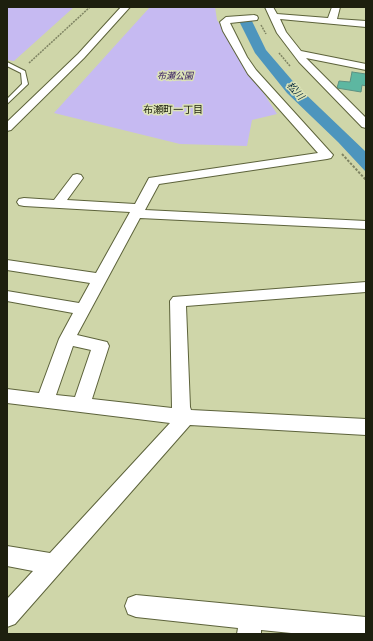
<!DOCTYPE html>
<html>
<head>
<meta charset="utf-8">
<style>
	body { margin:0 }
	#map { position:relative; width:373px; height:641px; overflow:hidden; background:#cfd6a9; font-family:"PT Serif",serif }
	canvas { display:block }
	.frame { position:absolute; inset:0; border:8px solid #1d1f0e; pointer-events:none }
</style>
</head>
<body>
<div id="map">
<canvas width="373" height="641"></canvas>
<div class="frame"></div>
</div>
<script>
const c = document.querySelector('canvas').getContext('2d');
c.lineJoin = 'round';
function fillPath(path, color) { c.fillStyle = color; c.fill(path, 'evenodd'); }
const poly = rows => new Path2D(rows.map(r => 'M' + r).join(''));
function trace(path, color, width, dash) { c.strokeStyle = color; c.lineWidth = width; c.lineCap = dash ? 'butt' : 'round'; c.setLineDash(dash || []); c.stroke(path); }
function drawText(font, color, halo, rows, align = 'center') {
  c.font = font + ' "PT Serif","Noto Sans JP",serif'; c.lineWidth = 3; c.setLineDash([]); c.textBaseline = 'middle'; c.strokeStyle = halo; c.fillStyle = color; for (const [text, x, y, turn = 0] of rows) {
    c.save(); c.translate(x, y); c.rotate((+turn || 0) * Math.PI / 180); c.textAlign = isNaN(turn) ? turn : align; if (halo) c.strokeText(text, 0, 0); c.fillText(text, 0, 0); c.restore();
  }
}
const green = poly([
	[7,7,74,7,14,61,7,60],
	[150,7,215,7,217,20,277,114,252,120,247,146,180,144,54,113]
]);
const water = poly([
	[238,19,251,19,266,50,297,86,366,152,366,172,338,142,287,93,255,53]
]);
const building = poly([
	[352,72,366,74,366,86,362,85,361,92,337,88,339,81,350,82,352,72]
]);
const pathFar1 = poly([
	[261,25,266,34],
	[279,53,290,66],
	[29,63,90,7]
]);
const path = poly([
	[342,154,366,180]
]);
const lane = poly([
	[7,62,25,71,28,84,7,104,7,99,22,84,21,73,7,66,7,62]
]);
const street = poly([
	[121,7,130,7,84,58,11,130,7,131,7,122,78,54,121,7],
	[265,7,273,7,277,14,328,18,332,7,340,7,337,19,366,21,366,27,280,19,286,32,301,51,366,64,366,70,306,58,366,118,366,128,362,127,299,62,277,33,265,7],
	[254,15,257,16,258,18,257,20,230,23,247,57,256,70,333,155,331,158,327,159,159,184,145,210,366,221,366,229,140,218,77,335,107,342,109,346,92,399,172,408,170,301,173,297,366,282,366,292,186,306,190,407,191,410,366,419,366,435,190,425,15,624,7,627,7,599,33,571,7,566,7,546,50,553,170,423,7,403,7,389,39,393,59,339,73,313,7,301,7,291,79,303,90,283,7,270,7,260,96,273,130,212,24,206,19,205,17,202,19,199,24,198,54,200,73,175,77,174,81,175,83,178,67,200,135,204,149,178,318,153,248,74,223,31,220,22,226,17,254,15],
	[73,346,91,350,75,397,56,395,73,346],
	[136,595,366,617,366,634,301,634,261,630,261,634,237,634,238,628,136,617,128,614,125,606,128,598,136,595]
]);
const farParknames = [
	["布瀬公園",175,76]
];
const farWaternames = [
	["松川",295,91,48]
];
const farNeighbourhoodnames = [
	["布瀬町一丁目",173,110]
];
fillPath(green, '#c6baf2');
fillPath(water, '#4d95bd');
fillPath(building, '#5db7a1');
trace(building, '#5d9182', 1);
trace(lane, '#5d633b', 2);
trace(street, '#5d633b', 2);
trace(pathFar1, '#7f8463', 1.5, [2, 1]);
trace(path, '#7f8463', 2, [2.5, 1.5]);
fillPath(lane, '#fff');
fillPath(street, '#fff');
drawText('italic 9px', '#31145f', '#dce3b6', farParknames);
drawText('italic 10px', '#0c2d3f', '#dce3b6', farWaternames);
drawText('10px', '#1d1f0e', '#dce3b6', farNeighbourhoodnames);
</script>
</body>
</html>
